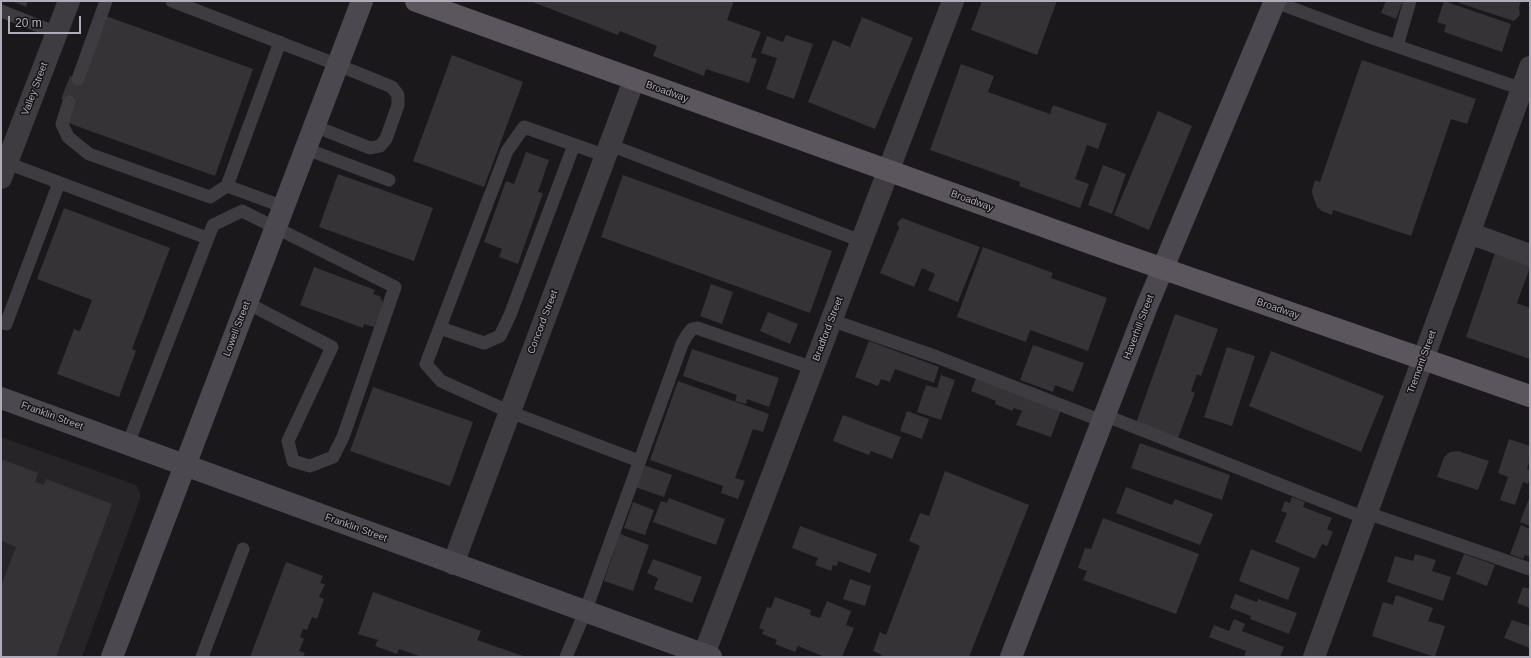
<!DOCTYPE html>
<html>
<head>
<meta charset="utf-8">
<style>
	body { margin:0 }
	#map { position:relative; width:1531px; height:658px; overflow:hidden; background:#1a181a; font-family:Arial,sans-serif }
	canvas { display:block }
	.frame { position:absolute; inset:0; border:2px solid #b2abba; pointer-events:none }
	.scale { position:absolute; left:8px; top:16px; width:73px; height:18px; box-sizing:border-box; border:2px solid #b2abba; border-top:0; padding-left:5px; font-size:12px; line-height:14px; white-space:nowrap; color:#b2abba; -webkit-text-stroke:3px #151315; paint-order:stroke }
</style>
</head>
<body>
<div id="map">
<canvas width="1531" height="658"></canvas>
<div class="frame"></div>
<div class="scale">20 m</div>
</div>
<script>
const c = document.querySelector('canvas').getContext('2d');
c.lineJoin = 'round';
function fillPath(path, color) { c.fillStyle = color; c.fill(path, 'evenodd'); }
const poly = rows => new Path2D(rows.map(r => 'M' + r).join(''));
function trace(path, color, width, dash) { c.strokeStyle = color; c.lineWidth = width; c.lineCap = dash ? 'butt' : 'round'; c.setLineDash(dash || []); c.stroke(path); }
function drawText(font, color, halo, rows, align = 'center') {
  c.font = font + ' Arial,sans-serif'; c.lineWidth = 3; c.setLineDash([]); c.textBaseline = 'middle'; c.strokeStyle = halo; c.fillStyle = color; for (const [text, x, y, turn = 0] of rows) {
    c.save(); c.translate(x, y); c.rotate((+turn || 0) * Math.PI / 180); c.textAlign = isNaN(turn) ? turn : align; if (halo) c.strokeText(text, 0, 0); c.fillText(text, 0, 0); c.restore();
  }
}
const built = poly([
	[1,437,136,485,139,490,141,496,82,657,1,657]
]);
const building = poly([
	[12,1,28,1,26,7],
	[530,1,734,1,727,20,761,32,751,57,757,59,749,83,706,69,704,76,653,56,657,46,620,31,618,35],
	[982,1,1057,1,1037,55,971,30],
	[1386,1,1403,1,1396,19,1381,13],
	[1444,1,1511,24,1502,52,1444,32,1446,25,1437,22],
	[1459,1,1521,1,1519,8,1520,15,1514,21,1459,3],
	[106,16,253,69,215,176,68,123,75,104,61,99,70,76,83,81],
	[862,17,913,38,875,129,808,102,833,40,850,47],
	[786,35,813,44,794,99,766,89,777,58,761,53,767,36,783,42],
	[452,55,523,82,484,187,413,161],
	[1362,60,1476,99,1467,124,1451,119,1411,236,1333,210,1332,215,1322,211,1317,207,1313,196,1312,191,1315,180,1320,182],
	[961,64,994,76,988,92,1050,114,1053,105,1107,124,1098,149,1087,145,1075,179,1089,184,1080,208,1019,186,1020,182,930,150],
	[1158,111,1192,126,1149,230,1114,215],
	[526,152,549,160,538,192,543,193,518,264,499,257,502,249,484,242,506,181,514,184],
	[1103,165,1126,174,1112,214,1088,205],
	[338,174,433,208,414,261,319,227],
	[623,175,832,251,810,313,601,237],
	[64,208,170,248,132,349,136,351,119,397,57,374,74,329,80,331,92,300,37,279],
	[902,218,980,247,958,302,928,290,935,274,922,268,914,287,880,273,899,228,897,223],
	[983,247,1053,273,1051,278,1107,298,1088,351,1030,330,1026,342,957,317],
	[1497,247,1530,258,1530,267,1517,303,1530,308,1530,359,1466,337],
	[314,267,375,290,373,294,380,296,383,303,374,327,364,324,363,328,300,305],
	[711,284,733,292,722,324,700,316],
	[768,312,798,324,790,344,760,331],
	[1175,314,1218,329,1201,376,1197,374,1191,391,1195,393,1178,438,1136,423],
	[869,341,939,367,934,383,895,369,890,382,881,379,878,386,855,377],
	[1033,345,1084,363,1073,392,1055,385,1053,392,1020,380],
	[1227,347,1255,356,1232,426,1204,417],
	[692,349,779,378,769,407,747,399,746,404,735,401,737,395,683,376],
	[1271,351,1384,396,1361,452,1249,406],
	[941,375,955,380,941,420,917,412,926,385,937,388],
	[976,378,1061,410,1051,437,1016,425,1022,411,1014,408,1012,411,995,404,996,401,971,391],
	[678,381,769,414,763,432,753,429,735,478,745,481,738,499,721,493,723,486,650,460],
	[373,387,473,422,450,486,350,451],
	[907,411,929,419,922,439,900,431],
	[843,415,901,437,892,459,871,451,869,455,833,441],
	[1509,439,1530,446,1530,459,1527,469,1530,470,1530,479,1528,484,1523,482,1515,505,1500,500,1508,477,1498,473],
	[1140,443,1230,475,1222,500,1131,468],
	[1458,451,1489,461,1478,490,1437,477,1444,457,1450,452],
	[1,459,38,473,35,482,44,485,46,479,112,504,56,657,1,657,1,586,16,547,1,541],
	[644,465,672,475,664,497,635,487],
	[945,471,1029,505,969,657,880,657,882,655,873,651,880,632,886,635,920,546,909,541,920,513,929,516],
	[1126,487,1172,505,1175,499,1213,514,1200,545,1116,513],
	[1530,496,1530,526,1520,522],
	[1292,497,1305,502,1303,507,1332,518,1327,529,1333,532,1327,546,1322,544,1315,559,1275,542,1287,513,1281,511,1285,501,1290,503],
	[669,498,725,519,716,545,653,522,661,501,667,503],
	[633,502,654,510,645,535,624,528],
	[1103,518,1199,554,1176,614,1083,580,1087,571,1078,568,1085,548,1091,549],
	[1521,525,1530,529,1530,557,1525,555,1523,559,1510,554],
	[800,526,877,554,870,573,838,561,837,566,833,565,831,571,815,565,818,558,792,548],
	[620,534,649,545,633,591,604,581],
	[1251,549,1300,568,1288,600,1239,581],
	[1415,554,1436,560,1432,571,1451,577,1443,601,1387,582,1395,556,1413,561],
	[1464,554,1495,565,1487,586,1456,574],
	[653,559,702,577,692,603,654,589,658,578,647,573],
	[286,562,323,576,320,583,325,584,319,597,324,599,317,619,312,617,307,630,303,629,300,637,304,639,299,651,305,653,303,657,250,657],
	[850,579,871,586,865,606,843,599],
	[1523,587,1530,589,1530,608,1517,603],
	[373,592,481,631,477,640,526,657,422,657,399,649,397,654,375,646,378,640,358,634],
	[1235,594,1257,602,1258,599,1297,613,1289,634,1250,619,1251,616,1230,608],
	[1396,595,1433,608,1428,621,1445,626,1435,657,1372,636,1383,602,1393,605],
	[775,597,811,610,810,615,820,618,827,601,851,611,846,625,854,628,842,657,825,657,798,646,795,652,775,644,777,640,762,634,764,630,759,628,767,607,771,608],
	[1234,619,1245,624,1242,631,1284,647,1280,657,1244,657,1246,651,1209,637,1214,625,1229,631],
	[1512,620,1530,626,1530,648,1504,638]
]);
const lane = poly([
	[172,1,338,65,392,87,398,95,398,105,386,139,380,146,370,148,314,126],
	[1275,2,1367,36,1522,89],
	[1,11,57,33],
	[1397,46,1410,1],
	[78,79,106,1],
	[69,102,62,124,68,137,89,154,210,197,227,186,280,42],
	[610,145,861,241],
	[306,149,389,180],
	[606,156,524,127,507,151,426,364,441,381,510,412,639,461],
	[7,163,207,238],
	[227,186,284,207],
	[831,320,937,357,1102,421],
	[1,322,6,324,59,183],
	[440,328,484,343,500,336,510,315,574,145],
	[1104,415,1365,518],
	[128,444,213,225,242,211,395,287,343,437,333,457,310,466,293,461,288,441,332,347,247,303],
	[1367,513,1530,569],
	[202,657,243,549],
	[566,657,585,612,682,344,687,335,692,329,697,328,813,368]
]);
const street = poly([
	[1,178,69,1],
	[1469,233,1530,255],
	[453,564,634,80],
	[703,657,953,1],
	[1314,657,1530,67]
]);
const secondary = poly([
	[1,398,711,657],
	[112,657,362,1],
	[1011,657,1147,306,1275,1]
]);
const primary = poly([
	[416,1,1115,252,1530,396]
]);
const streetNames = [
	["Valley Street",35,89,-69],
	["Broadway",667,92,20],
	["Broadway",972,201,20],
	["Broadway",1278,309,19],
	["Concord Street",543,322,-69],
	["Haverhill Street",1139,327,-69],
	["Lowell Street",237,329,-69],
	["Bradford Street",828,329,-69],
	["Tremont Street",1422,362,-70],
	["Franklin Street",52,416,20],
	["Franklin Street",356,528,20]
];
fillPath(built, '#272427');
fillPath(building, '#363336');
trace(lane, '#3f3c41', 13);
trace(street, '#3f3c41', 22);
trace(secondary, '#4c484f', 22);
trace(primary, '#5b565e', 22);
drawText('10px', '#b2abba', '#151315', streetNames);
</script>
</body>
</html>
